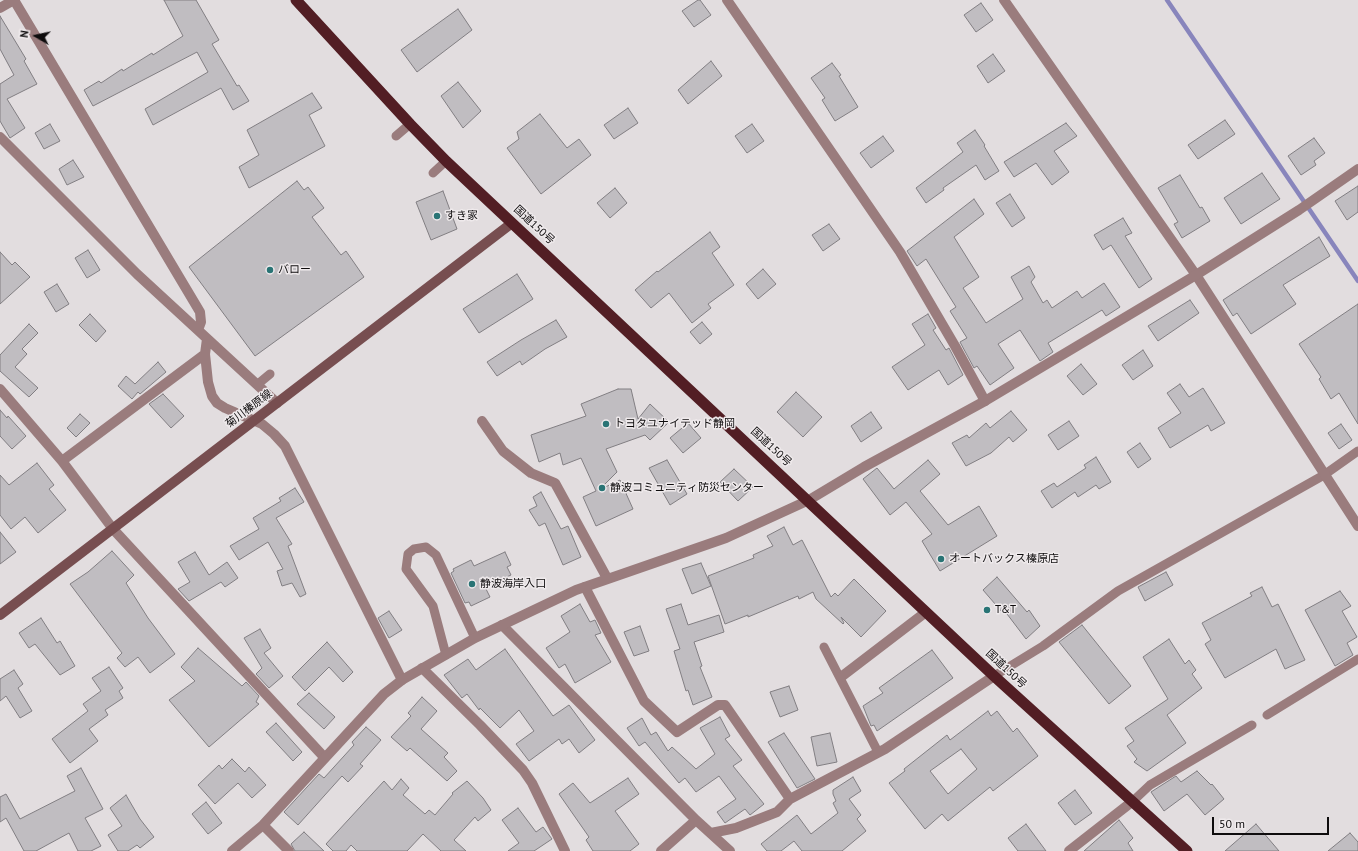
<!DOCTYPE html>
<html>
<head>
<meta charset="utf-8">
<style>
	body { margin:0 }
	#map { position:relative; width:1358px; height:851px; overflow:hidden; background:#e2dddf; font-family:"PT Sans",sans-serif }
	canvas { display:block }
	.north { position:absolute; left:16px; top:16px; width:40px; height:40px; -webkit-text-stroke:3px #efeaec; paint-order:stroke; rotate:279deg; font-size:11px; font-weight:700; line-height:16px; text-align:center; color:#0e0c0d }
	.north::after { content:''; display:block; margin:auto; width:14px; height:18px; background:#0e0c0d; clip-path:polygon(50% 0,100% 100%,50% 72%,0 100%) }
	.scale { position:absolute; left:1212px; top:817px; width:117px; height:18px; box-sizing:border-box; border:2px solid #0e0c0d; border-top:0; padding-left:5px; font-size:12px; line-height:14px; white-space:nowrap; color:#0e0c0d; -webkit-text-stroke:3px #efeaec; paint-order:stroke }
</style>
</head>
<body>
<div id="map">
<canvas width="1358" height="851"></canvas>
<div class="north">N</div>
<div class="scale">50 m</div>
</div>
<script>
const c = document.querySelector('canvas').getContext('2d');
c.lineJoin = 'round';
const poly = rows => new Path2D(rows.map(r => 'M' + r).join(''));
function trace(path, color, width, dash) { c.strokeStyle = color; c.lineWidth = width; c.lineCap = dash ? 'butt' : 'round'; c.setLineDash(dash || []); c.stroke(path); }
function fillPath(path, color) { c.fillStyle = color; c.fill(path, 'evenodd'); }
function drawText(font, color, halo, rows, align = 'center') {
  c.font = font + ' "PT Sans","Noto Sans JP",sans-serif'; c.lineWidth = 3; c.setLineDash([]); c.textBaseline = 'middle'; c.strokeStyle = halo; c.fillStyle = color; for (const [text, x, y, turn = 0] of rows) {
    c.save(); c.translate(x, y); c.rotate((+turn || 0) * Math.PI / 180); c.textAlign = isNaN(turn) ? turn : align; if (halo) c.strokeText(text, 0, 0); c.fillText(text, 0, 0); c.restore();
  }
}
const stream = poly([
	[1167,0,1358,281]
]);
const building = poly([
	[164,0,196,0,219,40,212,44,237,86,239,85,249,101,233,110,221,88,153,125,145,109,208,72,197,52,93,106,84,90,99,81,101,83,122,69,123,71,152,53,153,55,183,36,164,0],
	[698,0,700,0,711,15,694,27,682,11,698,0],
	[981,3,993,20,976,32,964,15,981,3],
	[458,9,472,30,417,72,401,50,458,9],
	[0,16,26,59,24,61,37,84,7,99,25,128,10,138,0,121,0,84,14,75,0,49,0,16],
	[993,54,1005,71,988,83,977,66,993,54],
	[711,61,722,76,688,104,678,90,711,61],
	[832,63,841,75,839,76,858,107,835,121,822,100,825,98,811,78,832,63],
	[458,82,481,111,463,128,441,96,458,82],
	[312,93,322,108,309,115,325,146,249,188,239,167,259,155,247,130,312,93],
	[628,108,638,123,614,139,604,125,628,108],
	[540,114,567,148,579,139,591,155,541,194,507,148,519,139,517,132,540,114],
	[1225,120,1235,134,1198,159,1188,145,1225,120],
	[1066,123,1077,136,1054,151,1069,172,1052,185,1036,163,1014,177,1004,162,1066,123],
	[50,124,60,141,44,149,35,133,50,124],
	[752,124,764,141,747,153,735,136,752,124],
	[975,130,985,145,984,146,999,171,985,180,976,165,943,188,944,190,926,203,916,188,963,152,957,143,975,130],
	[883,136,894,151,871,168,860,153,883,136],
	[1314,138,1325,153,1314,161,1316,165,1301,175,1288,156,1314,138],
	[73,160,84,177,67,185,59,169,73,160],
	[1262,173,1280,199,1241,224,1224,198,1262,173],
	[1180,175,1200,208,1202,207,1210,221,1182,238,1174,224,1178,222,1158,188,1180,175],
	[297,181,304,190,308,187,324,208,312,217,341,255,346,251,364,277,255,356,189,267,297,181],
	[1358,186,1358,212,1347,220,1335,201,1358,186],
	[615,188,627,203,610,218,597,203,615,188],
	[443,191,457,229,431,240,416,202,443,191],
	[1010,194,1025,218,1012,227,996,203,1010,194],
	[974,199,984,214,954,237,979,277,963,288,986,323,1023,299,1011,277,1029,266,1035,277,1031,282,1043,303,1047,300,1052,308,1077,291,1082,298,1104,283,1120,307,1106,316,1102,310,1048,343,1053,352,1040,361,1020,330,998,344,1014,368,990,385,977,366,974,368,960,342,967,338,950,311,956,307,926,259,917,266,907,251,974,199],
	[1123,218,1132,233,1125,236,1152,279,1139,288,1111,245,1103,250,1094,235,1123,218],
	[829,224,840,239,823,251,812,235,829,224],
	[710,232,720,247,712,253,734,285,708,304,711,308,692,323,669,293,651,308,635,290,657,271,658,272,710,232],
	[1319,237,1330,256,1283,285,1296,304,1251,334,1237,313,1233,316,1223,300,1319,237],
	[88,250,100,270,87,278,75,258,88,250],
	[0,252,12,265,15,262,30,277,0,304,0,252],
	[763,269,776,284,758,299,746,284,763,269],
	[517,274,533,299,479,333,463,309,517,274],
	[57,284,69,304,56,312,44,292,57,284],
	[1190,300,1199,313,1158,341,1148,326,1190,300],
	[1358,304,1358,424,1339,393,1331,399,1319,379,1321,377,1299,344,1358,304],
	[90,314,106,331,96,342,79,325,90,314],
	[928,314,936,328,933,330,946,350,949,348,963,375,948,385,939,370,908,390,892,367,925,345,912,324,928,314],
	[556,320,567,337,545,349,522,365,520,361,497,376,487,362,521,340,556,320],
	[702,322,712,334,700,344,690,332,702,322],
	[29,324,38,333,22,349,27,354,15,367,38,388,29,397,0,371,0,355,29,324],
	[1143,350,1153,366,1133,380,1122,365,1143,350],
	[158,362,166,372,140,394,138,392,132,399,118,386,126,376,135,384,158,362],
	[1081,364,1097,384,1083,395,1067,376,1081,364],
	[1180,384,1189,397,1203,388,1225,423,1211,431,1208,425,1170,448,1158,428,1181,413,1167,393,1180,384],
	[618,389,631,389,638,419,650,404,669,422,650,440,645,435,606,449,617,472,599,490,620,480,633,509,596,526,583,497,596,491,581,458,563,465,560,453,539,462,531,435,586,416,581,404,618,389],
	[796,392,822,417,803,437,777,412,796,392],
	[163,394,184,416,171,428,149,404,163,394],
	[0,410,7,418,8,416,26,436,12,449,0,436,0,410],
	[1011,411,1027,430,1013,442,1009,437,991,453,966,466,952,443,967,435,969,438,986,423,990,428,1011,411],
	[871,412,882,428,861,442,851,426,871,412],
	[80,414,90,423,76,437,67,428,80,414],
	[1069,421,1079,436,1058,450,1048,435,1069,421],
	[688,423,701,438,683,453,670,438,688,423],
	[1341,424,1352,440,1339,449,1328,433,1341,424],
	[1140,443,1151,459,1138,468,1127,452,1140,443],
	[1096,457,1111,482,1099,489,1096,485,1078,497,1075,492,1052,508,1041,491,1054,483,1057,487,1086,468,1084,465,1096,457],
	[667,460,687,494,670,505,649,468,667,460],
	[928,460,940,474,920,491,948,525,979,506,997,536,940,571,922,541,932,534,906,502,890,515,863,479,877,468,894,489,928,460],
	[37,463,54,485,49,489,66,510,38,533,25,517,11,529,0,515,0,475,9,485,37,463],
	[734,469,753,487,738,501,720,482,734,469],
	[295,488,304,502,276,518,292,544,288,546,306,594,300,597,292,583,282,586,277,571,283,569,268,542,239,560,230,546,259,529,253,518,281,501,279,498,295,488],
	[541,492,561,529,568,526,581,557,563,565,545,523,539,526,529,510,537,506,533,497,541,492],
	[784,527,793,545,802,540,831,597,835,593,838,596,854,579,886,611,861,637,841,617,844,623,843,624,816,599,813,592,799,599,798,596,748,617,748,615,725,624,708,576,754,558,753,555,773,546,767,536,784,527],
	[0,532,16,552,0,564,0,532],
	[112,551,134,575,126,583,148,618,175,654,150,673,138,657,125,667,117,658,122,653,70,584,88,572,112,551],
	[195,552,209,575,227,562,238,578,225,587,221,582,189,601,178,589,190,582,178,562,195,552],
	[505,552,511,565,507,567,511,575,485,587,490,597,471,606,469,602,465,603,451,573,454,571,453,569,471,560,474,566,505,552],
	[701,563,711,586,692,594,682,569,701,563],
	[1166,572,1173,585,1145,601,1138,587,1166,572],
	[997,577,1027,612,1029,610,1040,626,1026,639,1004,610,1002,612,983,590,997,577],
	[1262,587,1272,607,1278,604,1305,660,1285,669,1276,649,1225,678,1205,644,1211,640,1202,623,1252,596,1250,593,1262,587],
	[1340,591,1351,606,1342,611,1357,637,1347,643,1353,655,1335,666,1305,610,1340,591],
	[580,604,590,622,595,620,601,633,595,635,611,662,575,683,565,664,559,668,546,648,570,632,561,616,580,604],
	[681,604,688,625,719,615,724,632,694,642,702,666,700,667,712,697,693,705,688,690,686,691,674,651,680,649,666,609,681,604],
	[389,611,402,630,389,638,378,618,389,611],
	[41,618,57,643,60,641,75,666,60,675,35,644,29,648,19,633,41,618],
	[1082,625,1131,686,1109,704,1059,642,1082,625],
	[640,626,649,651,634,656,624,632,640,626],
	[260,629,271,648,264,653,283,676,269,688,256,674,262,668,244,638,260,629],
	[1169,639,1185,664,1189,660,1196,670,1192,674,1202,688,1167,715,1186,743,1147,771,1134,762,1137,759,1127,746,1134,741,1125,728,1168,699,1143,657,1169,639],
	[327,642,353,672,343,682,329,667,305,691,292,677,327,642],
	[198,648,242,686,246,682,259,696,256,702,259,704,209,747,169,700,195,681,181,667,198,648],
	[505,649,553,716,569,705,595,740,579,753,569,739,562,744,559,739,529,761,516,744,534,731,519,710,500,728,480,708,479,710,467,694,462,698,444,675,468,659,476,670,505,649],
	[932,650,953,678,877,731,874,725,871,726,863,706,883,693,879,688,932,650],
	[109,667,123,688,119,691,123,698,105,710,108,715,89,729,98,741,70,763,52,739,88,711,83,704,101,691,92,678,109,667],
	[14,670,23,684,18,688,32,711,20,718,6,696,0,701,0,679,14,670],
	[789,686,798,710,780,717,770,692,789,686],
	[309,693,335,717,324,729,297,704,309,693],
	[422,697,437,711,421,729,448,753,444,757,457,771,447,781,410,748,407,751,391,737,411,716,408,713,422,697],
	[988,711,991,716,997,711,1013,732,1017,728,1038,756,993,791,990,787,948,821,942,814,925,829,889,783,905,771,904,769,947,735,950,740,988,711],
	[961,749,977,769,948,794,930,771,961,749],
	[720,717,730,736,725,739,742,760,733,766,764,804,750,815,745,809,725,823,717,812,736,799,719,776,696,792,685,778,679,783,645,742,639,746,627,728,642,718,651,735,656,732,668,751,672,747,696,769,715,754,700,728,720,717],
	[276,723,302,752,293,761,266,732,276,723],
	[366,727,381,740,360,764,363,766,348,782,342,776,298,825,284,812,319,774,324,778,354,745,352,742,366,727],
	[784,733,815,779,797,788,768,742,784,733],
	[830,733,837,762,817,766,811,737,830,733],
	[232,759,245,772,249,767,266,785,252,798,238,783,215,804,198,785,219,765,222,769,232,759],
	[81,768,103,809,85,818,101,846,91,851,78,851,69,833,36,851,24,851,6,818,0,822,0,797,6,794,20,819,75,791,67,776,81,768],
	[1197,771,1211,785,1212,784,1224,799,1205,815,1187,794,1164,811,1151,792,1176,776,1181,782,1197,771],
	[853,777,861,791,849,799,861,815,857,819,866,831,842,851,802,851,794,841,781,851,767,851,761,844,797,815,811,834,838,813,833,803,836,801,833,794,833,790,853,777],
	[628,778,639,794,615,811,639,844,630,851,593,851,586,840,589,837,559,794,573,783,590,803,628,778],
	[401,779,409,788,403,795,425,814,429,810,435,815,453,794,452,793,467,781,483,798,491,810,478,821,475,817,454,840,466,851,441,851,423,834,407,851,357,851,351,845,346,851,333,851,326,844,384,781,392,790,401,779],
	[1075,790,1092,813,1075,825,1058,803,1075,790],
	[126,795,140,819,154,837,140,848,137,845,128,851,118,851,108,835,122,826,110,808,126,795],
	[206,802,222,823,208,834,192,814,206,802],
	[518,808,536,832,543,827,552,839,534,851,508,851,519,843,502,820,518,808],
	[1119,820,1133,838,1128,843,1133,851,1084,851,1119,820],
	[1026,824,1046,851,1018,851,1008,838,1026,824],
	[1256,824,1279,851,1225,851,1256,824],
	[304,832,324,851,295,851,291,844,304,832],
	[1350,833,1358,842,1358,851,1328,851,1350,833]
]);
const service = poly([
	[396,136,410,124],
	[433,173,446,161],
	[258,384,270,374],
	[824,647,878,752],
	[446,655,433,606,406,569,408,554,414,549,426,547,436,555,475,638],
	[994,676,1043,646,1118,591,1324,475,1358,451],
	[1267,715,1358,659],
	[1133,801,1150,785,1252,725]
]);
const minor = poly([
	[14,0,200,312,201,322,198,330],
	[727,0,900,252,955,346,985,401],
	[1004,0,1196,275,1358,526],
	[0,8,14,0],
	[0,137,137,274,277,403],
	[207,339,205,354,208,382,212,396,217,403,225,408,262,424,274,434,285,446,402,680],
	[0,389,62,461,113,529,324,757],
	[482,421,503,451,531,473,555,483,607,578],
	[62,461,205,354],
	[585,587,644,701,677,732,718,705,725,705,790,799,777,812,736,828,711,833],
	[502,625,696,820,730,851],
	[422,668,480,725,523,770,532,783,565,851],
	[841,677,926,612],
	[790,799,885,749,994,676],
	[661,851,696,820],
	[1069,851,1133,801]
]);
const tertiary = poly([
	[263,825,289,851],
	[232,851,263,825,384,694,402,680,475,638,576,590,726,538,809,500,864,467,985,401,1196,275,1299,210,1358,169]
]);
const secondary = poly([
	[0,615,512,223]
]);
const trunk = poly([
	[296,0,410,124,446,161,994,676,1187,851]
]);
const markers = [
	[437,216,4,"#297475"],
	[270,270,4,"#297475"],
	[606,424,4,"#297475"],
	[602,488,4,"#297475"],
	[941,559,4,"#297475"],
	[472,584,4,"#297475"],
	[987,610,4,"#297475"]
];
const poiNames = [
	["すき家",445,216],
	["バロー",278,270],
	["トヨタユナイテッド静岡",614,424],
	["静波コミュニティ防災センター",610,488],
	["オートバックス榛原店",949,559],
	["静波海岸入口",480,584],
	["T&T",995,610]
];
const streetNames = [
	["国道150号",534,225,43],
	["菊川榛原線",249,409,-37],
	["国道150号",771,447,43],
	["国道150号",1006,669,43]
];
trace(stream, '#8885bc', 4.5);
fillPath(building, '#c0bdc1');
trace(building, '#817e82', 1);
trace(service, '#9a7c7d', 9);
trace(minor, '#9a7c7d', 10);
trace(tertiary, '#9a7c7d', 10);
trace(secondary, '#774e50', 10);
trace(trunk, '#521e24', 11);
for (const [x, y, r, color] of markers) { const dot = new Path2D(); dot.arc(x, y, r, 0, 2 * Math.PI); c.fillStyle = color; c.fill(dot); trace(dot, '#efeaec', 1.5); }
drawText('11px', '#0e0c0d', '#efeaec', poiNames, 'left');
drawText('11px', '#0e0c0d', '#efeaec', streetNames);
</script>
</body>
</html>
